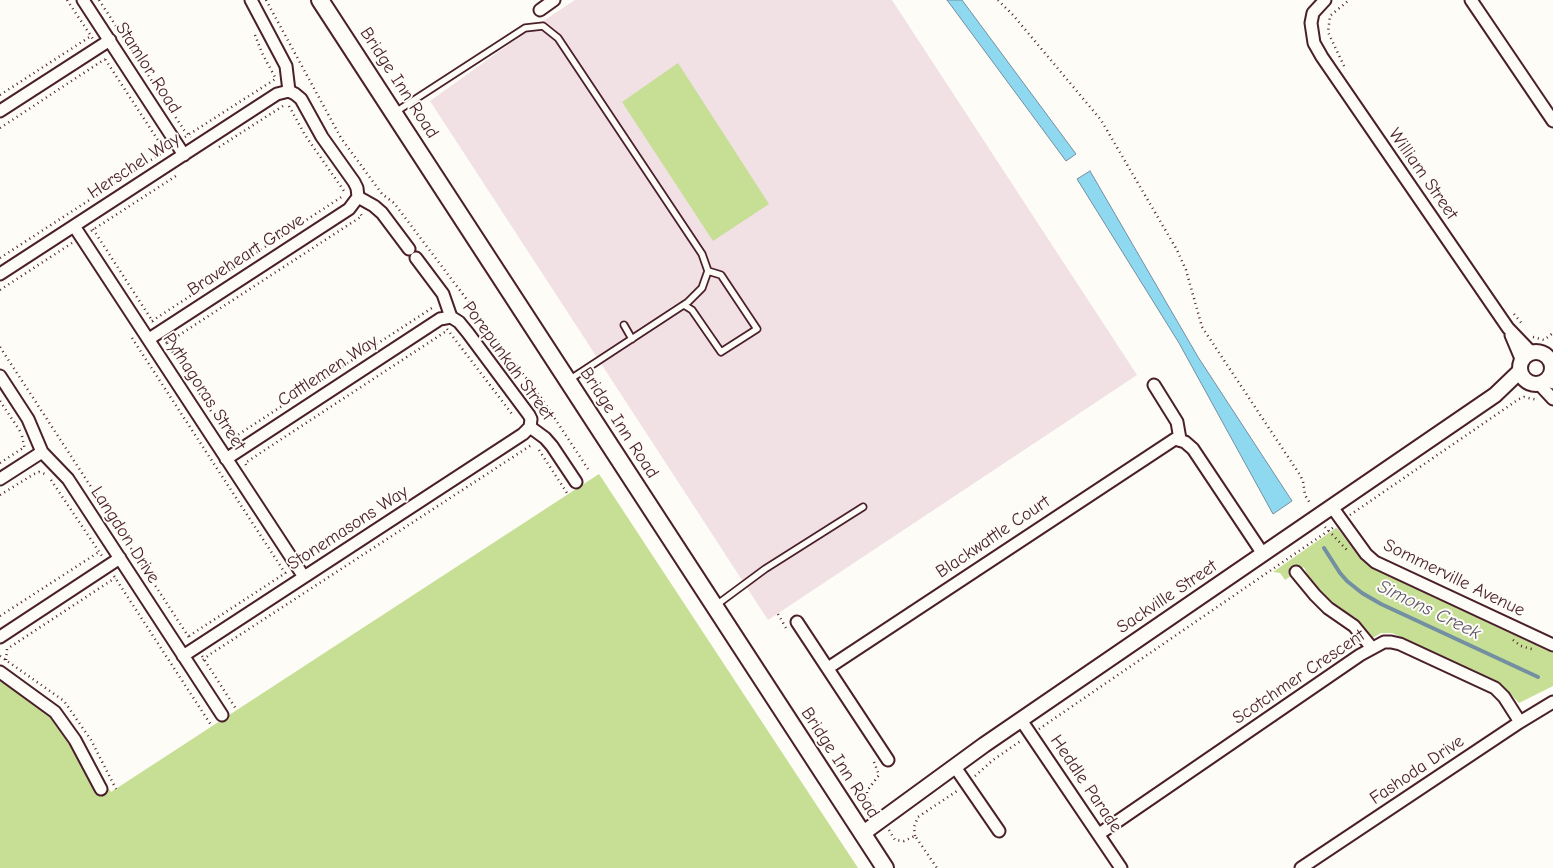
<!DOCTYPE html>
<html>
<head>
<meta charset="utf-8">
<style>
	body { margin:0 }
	canvas { display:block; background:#fdfcf7 }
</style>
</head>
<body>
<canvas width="1553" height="868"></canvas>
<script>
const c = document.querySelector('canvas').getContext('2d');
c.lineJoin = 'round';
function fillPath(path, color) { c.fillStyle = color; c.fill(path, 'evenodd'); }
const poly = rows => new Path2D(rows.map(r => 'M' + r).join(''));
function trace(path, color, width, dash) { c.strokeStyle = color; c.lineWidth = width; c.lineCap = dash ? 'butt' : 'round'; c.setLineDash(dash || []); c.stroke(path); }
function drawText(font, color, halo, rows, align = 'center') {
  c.font = font + ' "Comic Neue",sans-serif'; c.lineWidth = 4; c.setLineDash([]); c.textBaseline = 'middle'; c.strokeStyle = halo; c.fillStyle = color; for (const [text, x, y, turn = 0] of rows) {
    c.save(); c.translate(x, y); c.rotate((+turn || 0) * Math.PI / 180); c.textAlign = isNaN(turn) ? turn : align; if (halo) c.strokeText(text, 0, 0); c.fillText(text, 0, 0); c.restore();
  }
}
const built = poly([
	[575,0,892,0,1137,375,768,620,430,101,522,35]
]);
const green = poly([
	[678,63,769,204,713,241,622,102],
	[599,474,858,868,0,868,0,681,46,713,55,723,77,756,96,794,109,789,111,792],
	[1336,528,1338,529,1360,558,1376,570,1553,653,1553,686,1519,703,1503,686,1466,667,1392,633,1381,633,1371,639,1358,624,1356,618,1341,609,1322,593,1309,578,1304,567,1285,580,1280,573,1273,572]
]);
const water = poly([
	[947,0,962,0,1076,154,1066,161,947,0],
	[1090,171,1198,357,1292,501,1273,514,1179,343,1077,179,1090,171]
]);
const stream = poly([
	[1324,548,1340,573,1347,581,1362,593,1381,604,1538,677]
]);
const path = poly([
	[67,0,93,39],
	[99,0,184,130,191,137],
	[266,0,341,138,382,194,394,203,542,399,588,469],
	[998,0,1013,15,1101,120,1177,250,1186,270,1202,327,1300,475,1303,481,1305,495,1311,505],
	[255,35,262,53,276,79],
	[1344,66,1328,32,1330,16,1349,0],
	[0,95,91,36],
	[289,106,305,135,344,191],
	[0,128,105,59],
	[185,137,277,78],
	[219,147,286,104],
	[93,229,153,322],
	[91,231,179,174],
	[0,258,165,151,105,59],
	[0,290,72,243],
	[1514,314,1523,325],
	[152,321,343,196],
	[447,329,512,414],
	[1533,337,1544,340,1553,333],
	[132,338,285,573],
	[166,342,167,343,362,216,359,212],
	[167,343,211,411],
	[0,347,190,639],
	[0,401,20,431],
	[22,436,25,450],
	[230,440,432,308],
	[539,450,567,493],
	[0,463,23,448],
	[246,465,245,463,448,330],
	[51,480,102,556],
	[0,495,34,474,39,472,48,475],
	[1350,515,1519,399,1524,397,1538,400],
	[1325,527,1347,550],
	[114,576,211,725],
	[778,614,786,628],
	[0,616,99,552],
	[189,636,287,572],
	[1513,640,1521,646,1535,650],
	[0,656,64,701,91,740,116,789],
	[202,656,236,709],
	[6,660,7,649,115,578],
	[203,660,209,655,533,444],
	[1039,729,1334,527],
	[874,762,879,775,867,791,867,798,875,809],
	[975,776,993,760,1022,740],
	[889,830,895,840,904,841,915,836,937,868],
	[915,836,914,827,918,817,957,791]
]);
const service = poly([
	[394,113,525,28,543,26,558,38,702,254,708,271,702,288,688,302,569,380],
	[684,305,692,310,721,352,757,329,721,275,708,271],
	[624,325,632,339],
	[715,606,765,569,863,507]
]);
const minor = poly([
	[83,0,184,155],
	[1325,0,1313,13,1311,23,1314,43,1322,57,1508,328,1532,353],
	[1471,0,1553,121],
	[540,10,554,0],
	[0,111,110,40],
	[358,197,374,206,382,213,409,249],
	[74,226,304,577],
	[416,258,443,294,451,317,459,322,468,333,529,415,531,419,530,427],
	[0,274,277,94,289,91],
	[1511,335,1522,361],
	[149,339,349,209,358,197,357,188,354,182,322,137,301,99,295,94,289,91,286,66,251,0],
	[0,376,28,419,42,452,68,479,222,715],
	[1550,376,1553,383],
	[1539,384,1553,399],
	[1154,385,1177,422,1180,439],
	[530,427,545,438,552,446,576,482],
	[226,459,440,319,451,317],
	[0,479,42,452],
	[1332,507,1366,554,1375,562,1553,645],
	[1296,572,1315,595,1328,608,1354,626,1372,648],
	[797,622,888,760],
	[0,637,120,558],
	[183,656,523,434,530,427],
	[828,668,1175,439,1185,442,1193,449,1263,554],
	[0,672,55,712,75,740,101,789],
	[1021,720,1121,868],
	[955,767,999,831],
	[1099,834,1360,655,1384,642,1391,642,1400,644,1495,688,1504,697,1520,722],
	[1301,868,1520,722,1553,702]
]);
const tertiary = poly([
	'1520 368a16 16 0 1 1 32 0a16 16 0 1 1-32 0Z',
	[862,834,984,745,1495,395,1520,371]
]);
const secondary = poly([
	[320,0,885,868]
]);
const streetNames = [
	["Stamlor Road",148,68,57],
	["Bridge Inn Road",399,83,57],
	["Herschel Way",134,166,-33],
	["William Street",1423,174,55],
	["Braveheart Grove",246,255,-33],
	["Porepunkah Street",508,361,54],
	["Cattlemen Way",328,371,-33],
	["Pythagoras Street",204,392,57],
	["Bridge Inn Road",619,423,57],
	["Stonemasons Way",348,528,-33],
	["Langdon Drive",125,535,57],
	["Blackwattle Court",993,537,-34],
	["Sommerville Avenue",1454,578,26],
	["Sackville Street",1167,597,-34],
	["Scotchmer Crescent",1299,677,-34],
	["Bridge Inn Road",840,763,57],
	["Fashoda Drive",1417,770,-34],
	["Heddle Parade",1086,784,56]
];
const waterNames = [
	["Simons Creek",1429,610,26]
];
fillPath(built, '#f2e1e4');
fillPath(green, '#c7df95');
fillPath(water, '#8fd9f0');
trace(water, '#738fa1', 1);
trace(stream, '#738fa1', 4);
trace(service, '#4a1f2b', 9);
trace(minor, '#4a1f2b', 15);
trace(tertiary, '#4a1f2b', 18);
trace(secondary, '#4a1f2b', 20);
trace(path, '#4a1f2b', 2.5, [1, 4]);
trace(service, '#fdfcf7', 5.5);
trace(minor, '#fdfcf7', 11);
trace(tertiary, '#fdfcf7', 14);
trace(secondary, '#fdfcf7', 16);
drawText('18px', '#4a1f2b', '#fdfcf7', streetNames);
drawText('italic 19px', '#5f5766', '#fdfcf7', waterNames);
</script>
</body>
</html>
